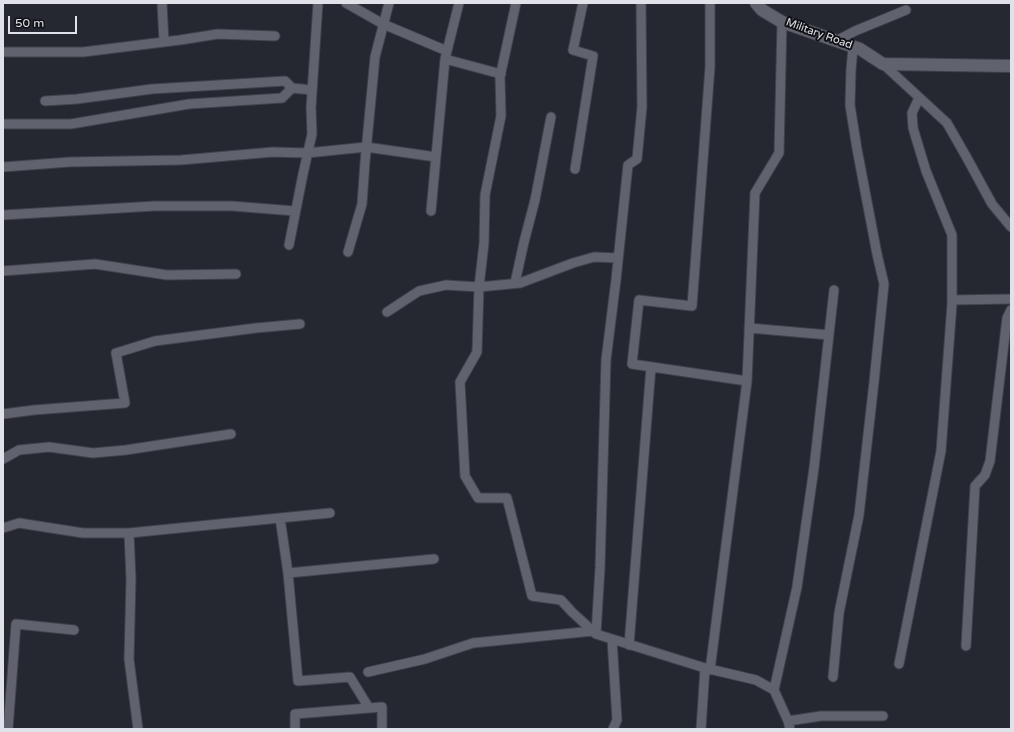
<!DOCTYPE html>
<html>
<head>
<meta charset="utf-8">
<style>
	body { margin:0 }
	#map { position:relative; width:1014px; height:732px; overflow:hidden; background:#252731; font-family:"Varela Round",sans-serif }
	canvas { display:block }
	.frame { position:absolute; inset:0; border:4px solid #e1e2e9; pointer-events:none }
	.scale { position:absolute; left:8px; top:16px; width:69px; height:18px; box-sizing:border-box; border:2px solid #e1e2e9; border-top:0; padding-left:5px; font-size:12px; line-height:14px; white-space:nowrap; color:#e1e2e9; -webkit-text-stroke:3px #0f1115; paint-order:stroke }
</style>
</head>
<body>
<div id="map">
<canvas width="1014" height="732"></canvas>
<div class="frame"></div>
<div class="scale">50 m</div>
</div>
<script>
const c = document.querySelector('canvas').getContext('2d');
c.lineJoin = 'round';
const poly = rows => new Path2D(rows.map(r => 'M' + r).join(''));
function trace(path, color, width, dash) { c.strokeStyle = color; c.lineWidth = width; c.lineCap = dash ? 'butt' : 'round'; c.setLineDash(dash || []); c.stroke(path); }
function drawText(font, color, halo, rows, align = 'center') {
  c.font = font + ' "Varela Round",sans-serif'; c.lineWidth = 4; c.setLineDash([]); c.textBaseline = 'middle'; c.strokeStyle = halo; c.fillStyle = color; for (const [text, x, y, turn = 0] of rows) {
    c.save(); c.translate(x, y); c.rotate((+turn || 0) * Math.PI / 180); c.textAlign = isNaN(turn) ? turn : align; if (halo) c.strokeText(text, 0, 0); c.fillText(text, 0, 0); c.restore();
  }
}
const minor = poly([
	[162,3,164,42],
	[346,3,383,24,447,51],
	[516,3,500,77,501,116,485,195,484,243,479,287,477,352,460,382,465,476,478,498,507,498,532,596,561,600,572,612,596,634,705,668,756,680,774,690,788,721,790,729],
	[710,3,710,67,692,306,639,300,632,364,747,381],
	[836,41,855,31,906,10],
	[3,52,83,52,180,40,218,34,275,36],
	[445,59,501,74],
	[883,64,947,123,967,158,992,204,1011,227],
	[45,101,77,99,152,89,285,81,292,88,312,90],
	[3,124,71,124,189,104,282,98,292,88],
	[3,167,70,162,181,160,273,152,307,153,366,147,436,157],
	[575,169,593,56,573,50,583,3],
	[431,211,445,59,459,3],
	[3,215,155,206,232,206,295,211],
	[289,245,303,174,312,134,311,108,318,3],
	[348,252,362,204,365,162,375,57,389,3],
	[3,271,95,264,167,275,236,274],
	[515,283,524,242,535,200,551,117],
	[952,300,1011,299],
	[387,312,419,291,446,285,479,287,520,283,573,263,594,257,618,258],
	[749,328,829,335],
	[3,414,34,410,125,403,116,353,155,341,256,328,300,324],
	[3,459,19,450,49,447,93,453,126,450,231,434],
	[280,518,288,573,434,559],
	[3,528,19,523,83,533,129,533,330,513],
	[129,533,131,579,129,659,138,729],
	[288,573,298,681,350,677,369,708],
	[596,634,600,568,606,360,616,280,628,165,637,159,642,107,641,3],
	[612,639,617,720,613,729],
	[629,645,651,367],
	[966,646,975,486,985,475,990,461,1007,318,1011,310],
	[899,664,941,451,952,304,952,235,926,171,913,128,912,113,919,98],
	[710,670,747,381,755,193,779,153,782,22],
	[368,672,425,659,473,643,593,631],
	[833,677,839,613,859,515,874,382,884,284,877,254,857,149,850,105,851,70,853,47],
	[774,690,797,587,814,468,834,290],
	[788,721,821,716,883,716],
	[8,729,16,624,74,630],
	[295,729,295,714,382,707,382,729],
	[701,729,705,668]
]);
const tertiary = poly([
	[756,3,762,10,782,22,860,49,883,64,1011,66]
]);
const streetNames = [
	["Military Road",819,34,20]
];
trace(minor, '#41424a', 11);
trace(tertiary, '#41424a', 14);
trace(minor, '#60636e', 9);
trace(tertiary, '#60636e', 12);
drawText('11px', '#e1e2e9', '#0f1115', streetNames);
</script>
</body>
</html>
